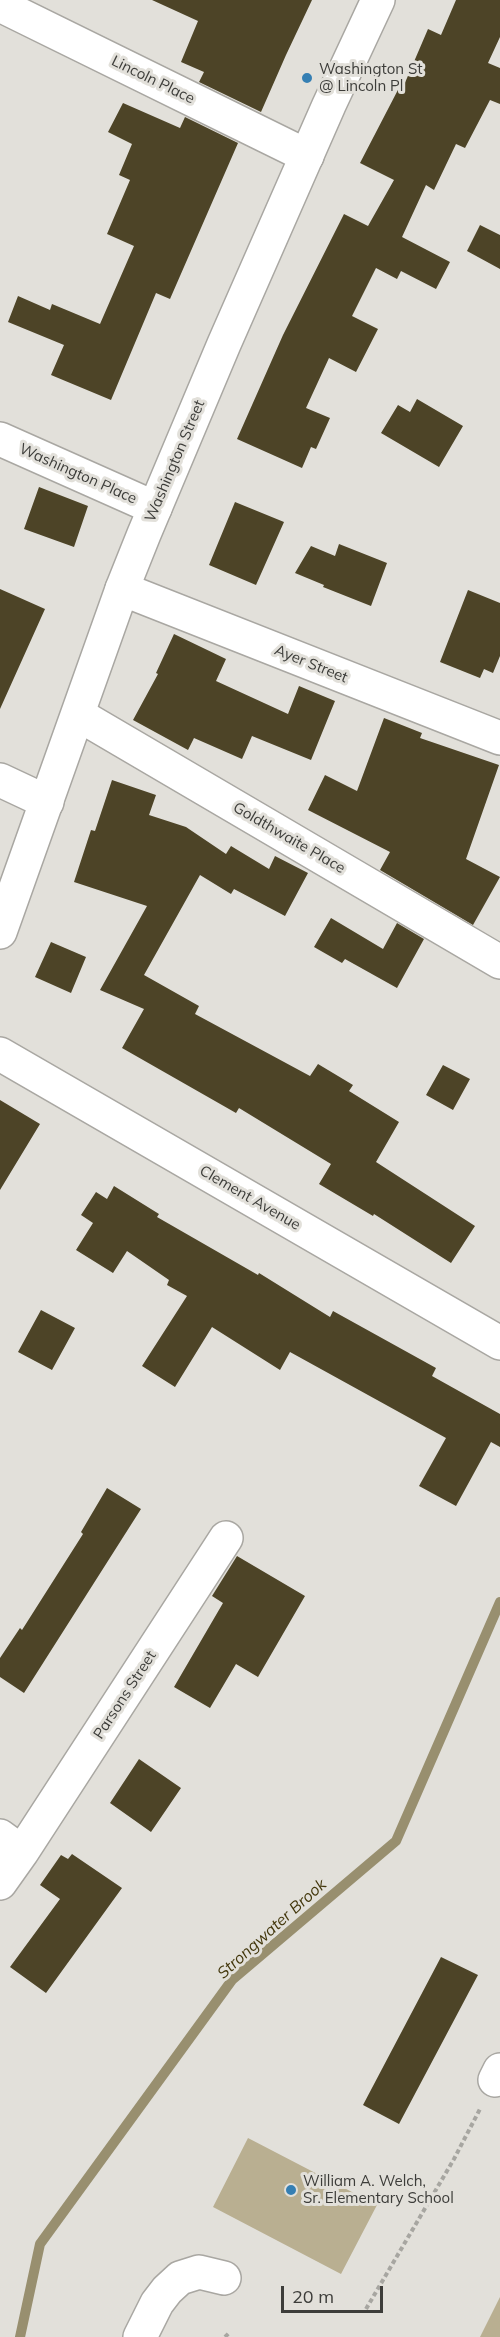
<!DOCTYPE html>
<html>
<head>
<meta charset="utf-8">
<style>
	body { margin:0 }
	#map { position:relative; width:500px; height:2337px; overflow:hidden; background:#e2e0da; font-family:Mulish,sans-serif }
	canvas { display:block }
	.scale { position:absolute; left:281px; top:2286px; width:102px; height:27px; box-sizing:border-box; border:3px solid #3d3d3a; border-top:0; padding-left:8px; font-size:18px; line-height:21px; white-space:nowrap; color:#3d3d3a; -webkit-text-stroke:4px #e2e0da; paint-order:stroke }
</style>
</head>
<body>
<div id="map">
<canvas width="500" height="2337"></canvas>
<div class="scale">20 m</div>
</div>
<script>
const c = document.querySelector('canvas').getContext('2d');
c.lineJoin = 'round';
function fillPath(path, color) { c.fillStyle = color; c.fill(path, 'evenodd'); }
const poly = rows => new Path2D(rows.map(r => 'M' + r).join(''));
function trace(path, color, width, dash) { c.strokeStyle = color; c.lineWidth = width; c.lineCap = dash ? 'butt' : 'round'; c.setLineDash(dash || []); c.stroke(path); }
function drawText(font, color, halo, rows, align = 'center') {
  c.font = font + ' Mulish,sans-serif'; c.lineWidth = 6; c.setLineDash([]); c.textBaseline = 'middle'; c.strokeStyle = halo; c.fillStyle = color; for (const [text, x, y, turn = 0] of rows) {
    c.save(); c.translate(x, y); c.rotate((+turn || 0) * Math.PI / 180); c.textAlign = isNaN(turn) ? turn : align; if (halo) c.strokeText(text, 0, 0); c.fillText(text, 0, 0); c.restore();
  }
}
const green = poly([
	[248,2138,377,2205,341,2274,213,2207],
	[500,2297,500,2337,480,2337]
]);
const stream = poly([
	[20,2337,40,2244,232,1980,396,1841,500,1602]
]);
const building = poly([
	[152,0,312,0,286,55,261,112,199,82,204,72,181,62,198,21],
	[456,0,500,0,500,37,488,63,500,68,500,104,490,100,465,148,456,144,434,190,426,185,402,237,450,262,436,289,401,271,397,279,376,268,352,316,378,329,356,372,329,358,306,408,330,418,316,449,311,447,302,468,237,439,283,335,344,214,368,226,394,180,360,163,401,84,404,85,428,29,441,35],
	[123,103,180,128,185,117,238,143,170,299,156,293,111,400,51,375,64,345,8,322,18,296,50,310,52,304,100,324,134,246,107,234,130,180,119,175,132,144,108,132],
	[480,225,500,235,500,269,467,251],
	[417,399,463,426,439,467,381,433,398,405,410,412],
	[39,487,88,506,74,547,24,529],
	[235,502,284,522,256,585,209,565],
	[339,544,387,563,371,606,323,587,324,585,295,573,311,546,335,556],
	[0,589,45,609,0,709],
	[468,590,500,603,500,656,493,673,484,669,480,678,440,662],
	[174,634,226,659,216,681,288,714,299,686,335,701,311,760,252,736,242,759,194,738,188,750,133,720,158,674,156,673],
	[384,718,422,733,420,738,499,765,466,859,500,877,473,925,380,870,390,852,308,810,325,775,357,791],
	[112,780,156,795,149,815,186,827,226,854,231,846,269,869,275,856,308,873,285,916,234,889,231,894,200,875,144,975,199,1006,195,1014,310,1076,318,1064,353,1085,349,1091,399,1122,376,1162,475,1226,451,1263,374,1214,373,1216,319,1184,331,1164,239,1108,236,1113,122,1048,144,1009,100,990,147,906,74,882,91,830,95,831],
	[331,918,383,949,397,923,424,939,397,988,345,959,342,963,314,947],
	[51,942,86,957,71,993,35,977],
	[443,1065,470,1079,453,1110,426,1095],
	[0,1100,40,1124,0,1190],
	[114,1186,159,1214,157,1217,258,1275,259,1273,330,1317,333,1311,436,1368,432,1376,500,1414,500,1447,491,1442,456,1506,419,1486,446,1438,290,1352,280,1370,212,1327,175,1387,142,1366,187,1296,167,1285,169,1280,127,1251,113,1273,76,1250,93,1223,81,1215,96,1192,107,1199],
	[41,1310,75,1328,52,1370,18,1352],
	[107,1488,141,1509,24,1693,0,1677,0,1658,20,1628,22,1630,83,1534,81,1532],
	[237,1556,305,1596,258,1677,236,1664,210,1708,174,1687,223,1603,212,1596],
	[139,1759,181,1788,151,1832,110,1803],
	[72,1854,122,1888,46,1993,10,1967,60,1899,40,1885,61,1855,68,1859],
	[441,1957,478,1975,399,2124,363,2105]
]);
const path = poly([
	[366,2309,454,2159,480,2109],
	[225,2337,229,2333]
]);
const minor = poly([
	[0,5,307,156],
	[0,439,155,508],
	[122,589,500,738],
	[79,715,500,962],
	[0,780,47,802],
	[0,1054,500,1343],
	[0,1836,22,1852,0,1883],
	[22,1852,226,1538],
	[495,2080,500,2070],
	[140,2337,157,2303,167,2290,180,2278,199,2272,224,2278]
]);
const major = poly([
	[0,932,122,589,144,534,224,344,329,105,378,0]
]);
const markers = [
	[307,78,6,"#357fb3"],
	[291,2190,6,"#357fb3"]
];
const poiNames = [
	["Washington St",319,69],
	["@ Lincoln Pl",319,86],
	["William A. Welch,",303,2181],
	["Sr. Elementary School",303,2198]
];
const streetNames = [
	["Lincoln Place",153,80,26],
	["Washington Street",175,461,-67],
	["Washington Place",78,474,24],
	["Ayer Street",311,664,22],
	["Goldthwaite Place",289,838,30],
	["Clement Avenue",250,1198,30],
	["Parsons Street",125,1695,-57]
];
const waterNames = [
	["Strongwater Brook",272,1929,-42]
];
fillPath(green, '#b9af91');
trace(stream, '#988f6f', 10);
fillPath(building, '#4d4427');
trace(minor, '#a9a7a2', 36);
trace(major, '#a9a7a2', 36);
trace(path, '#a7a6a1', 4, [4.5, 3]);
trace(minor, '#fff', 33);
trace(major, '#fff', 33);
for (const [x, y, r, color] of markers) { const dot = new Path2D(); dot.arc(x, y, r, 0, 2 * Math.PI); c.fillStyle = color; c.fill(dot); trace(dot, '#e2e0da', 2); }
drawText('15px', '#3d3d3a', '#e2e0da', poiNames, 'left');
drawText('15px', '#3d3d3a', '#e2e0da', streetNames);
drawText('italic 16px', '#43370c', '#e2e0da', waterNames);
</script>
</body>
</html>
